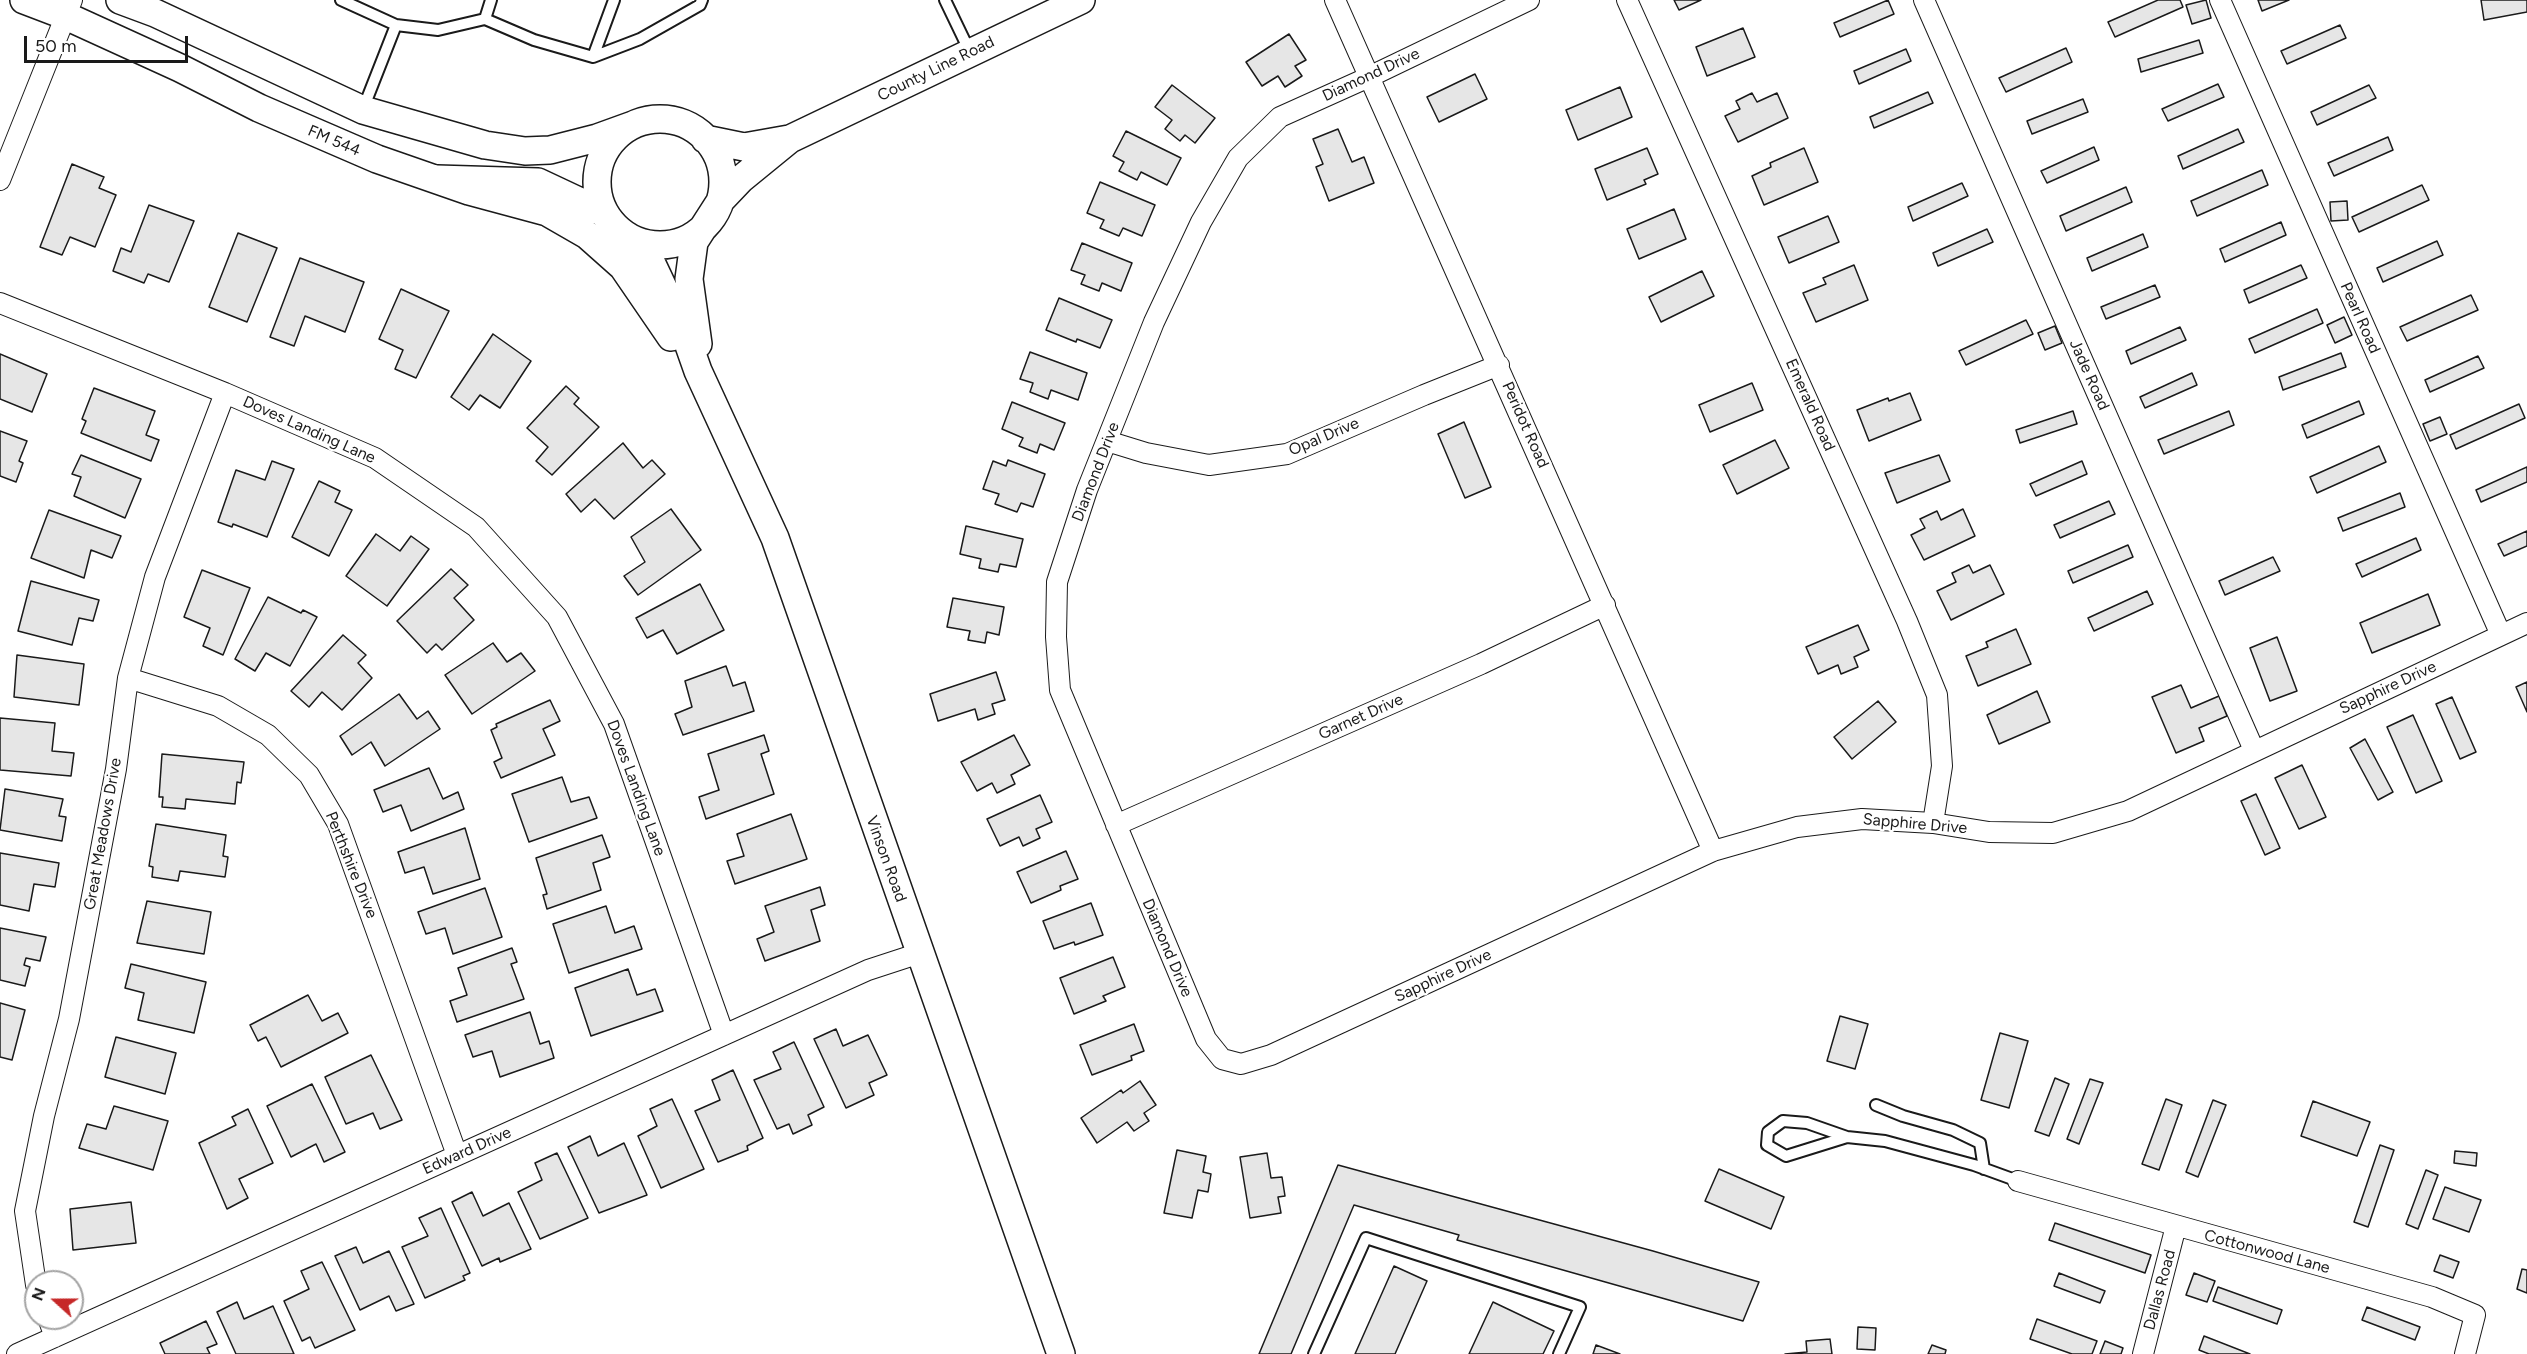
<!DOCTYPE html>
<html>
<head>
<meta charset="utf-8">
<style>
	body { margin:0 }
	#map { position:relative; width:2527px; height:1354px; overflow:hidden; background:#fff; font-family:Figtree,sans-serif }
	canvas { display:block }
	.north { position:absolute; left:24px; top:1270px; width:60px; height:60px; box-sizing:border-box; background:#fff; border:2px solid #a3a3a3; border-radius:50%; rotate:291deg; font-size:16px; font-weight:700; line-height:24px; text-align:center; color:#1a1a1a }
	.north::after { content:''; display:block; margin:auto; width:21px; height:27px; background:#c62828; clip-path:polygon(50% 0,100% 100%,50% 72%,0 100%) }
	.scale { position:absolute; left:24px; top:36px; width:164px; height:27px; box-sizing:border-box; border:3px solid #1a1a1a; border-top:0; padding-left:8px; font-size:18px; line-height:21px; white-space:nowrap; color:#1a1a1a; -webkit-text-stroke:4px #fff; paint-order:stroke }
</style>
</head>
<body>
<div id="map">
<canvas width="2527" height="1354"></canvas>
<div class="north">N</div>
<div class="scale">50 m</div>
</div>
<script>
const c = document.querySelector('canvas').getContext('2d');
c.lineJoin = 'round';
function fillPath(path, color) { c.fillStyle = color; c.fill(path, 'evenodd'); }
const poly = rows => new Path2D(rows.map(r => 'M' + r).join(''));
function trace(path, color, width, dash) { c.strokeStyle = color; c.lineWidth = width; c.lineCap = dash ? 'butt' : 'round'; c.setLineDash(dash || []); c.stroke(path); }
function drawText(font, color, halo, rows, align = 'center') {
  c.font = font + ' Figtree,sans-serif'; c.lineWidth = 4.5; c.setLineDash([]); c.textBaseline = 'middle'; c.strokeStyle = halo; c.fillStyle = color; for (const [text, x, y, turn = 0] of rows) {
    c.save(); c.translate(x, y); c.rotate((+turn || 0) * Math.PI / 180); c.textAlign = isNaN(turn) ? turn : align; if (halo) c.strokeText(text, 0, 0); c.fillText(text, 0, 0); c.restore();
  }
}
const building = poly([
	[1674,0,1701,0,1679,10,1674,0],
	[1888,0,1894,14,1840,37,1834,23,1888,0],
	[2158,0,2180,0,2183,7,2115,37,2108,22,2158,0],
	[2206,0,2211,18,2192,24,2186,5,2206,0],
	[2258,0,2289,0,2262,11,2258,0],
	[2481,0,2527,0,2527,12,2484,20,2481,0],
	[2340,25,2346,38,2287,64,2281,51,2340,25],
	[1743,28,1755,57,1707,76,1696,47,1743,28],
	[1289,34,1306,60,1295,66,1302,76,1285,87,1278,76,1262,86,1246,62,1289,34],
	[2199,40,2203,53,2141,72,2138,59,2199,40],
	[2066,48,2072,62,2006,92,1999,78,2066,48],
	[1906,49,1911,61,1859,84,1854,71,1906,49],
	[1475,74,1487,99,1439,122,1427,97,1475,74],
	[2218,84,2224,97,2168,121,2162,109,2218,84],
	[1172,85,1215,118,1195,143,1185,135,1180,141,1165,129,1172,120,1155,107,1172,85],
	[2369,85,2376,98,2317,125,2311,112,2369,85],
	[1620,87,1632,117,1578,140,1566,110,1620,87],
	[1928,92,1933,103,1874,128,1870,117,1928,92],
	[1752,93,1757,102,1777,93,1788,118,1738,142,1725,116,1740,109,1736,101,1752,93],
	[2083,99,2088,112,2032,134,2027,121,2083,99],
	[1338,129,1352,162,1364,157,1374,183,1329,201,1316,167,1323,164,1313,139,1338,129],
	[2238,129,2244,142,2183,169,2178,156,2238,129],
	[1126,131,1181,158,1167,185,1141,172,1137,180,1119,171,1124,162,1113,156,1126,131],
	[2388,137,2393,150,2334,176,2328,163,2388,137],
	[2094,147,2099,160,2047,183,2041,171,2094,147],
	[1647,148,1658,174,1644,180,1646,184,1607,200,1595,169,1647,148],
	[1804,148,1818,182,1764,205,1752,176,1771,167,1770,163,1804,148],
	[72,164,104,177,99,188,116,195,95,247,70,237,62,255,40,247,72,164],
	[2262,170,2268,185,2197,216,2191,201,2262,170],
	[1100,182,1155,205,1142,236,1123,228,1119,236,1100,228,1104,220,1087,213,1100,182],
	[1962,183,1968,196,1913,221,1908,207,1962,183],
	[2422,185,2429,200,2359,232,2352,217,2422,185],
	[2126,187,2132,202,2066,231,2060,216,2126,187],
	[2347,201,2348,220,2331,221,2330,202,2347,201],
	[149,205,194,221,169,282,148,274,144,283,113,271,121,248,131,252,149,205],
	[1674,209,1686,239,1639,259,1627,229,1674,209],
	[1828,216,1839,242,1789,263,1778,237,1828,216],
	[2281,222,2286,235,2225,262,2220,249,2281,222],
	[1987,229,1993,242,1938,266,1933,253,1987,229],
	[238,233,277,248,247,322,209,307,238,233],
	[2143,234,2148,247,2092,271,2087,258,2143,234],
	[2437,241,2443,255,2383,282,2377,268,2437,241],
	[1082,243,1132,263,1121,291,1102,283,1099,291,1081,284,1085,275,1071,270,1082,243],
	[300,258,364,282,345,332,305,316,294,346,270,337,300,258],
	[1854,265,1868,300,1816,322,1803,293,1826,284,1823,278,1854,265],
	[2301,265,2307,278,2249,303,2244,290,2301,265],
	[1702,271,1714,296,1661,322,1649,297,1702,271],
	[2155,285,2160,297,2106,319,2101,307,2155,285],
	[401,289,449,311,416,378,395,369,403,350,379,339,401,289],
	[2471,295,2478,310,2407,341,2400,327,2471,295],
	[1059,298,1112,320,1100,348,1077,339,1076,342,1046,330,1059,298],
	[2317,309,2323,323,2255,353,2249,339,2317,309],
	[2344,317,2352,335,2335,343,2327,325,2344,317],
	[2026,320,2033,334,1966,365,1959,351,2026,320],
	[2055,326,2062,343,2045,350,2038,333,2055,326],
	[2180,327,2186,340,2131,364,2126,351,2180,327],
	[493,334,531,361,500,408,480,395,469,410,451,397,493,334],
	[1030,352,1087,373,1078,400,1051,390,1048,399,1030,392,1033,383,1020,379,1030,352],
	[2341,353,2346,367,2283,390,2279,377,2341,353],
	[0,354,47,374,32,412,0,399,0,354],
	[2478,356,2484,368,2430,392,2425,380,2478,356],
	[2192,373,2197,385,2145,408,2140,397,2192,373],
	[1752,383,1763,410,1710,432,1699,405,1752,383],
	[566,386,579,398,574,404,599,427,552,475,536,461,548,447,527,428,566,386],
	[94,388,155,411,146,435,159,440,151,461,81,433,86,421,82,419,94,388],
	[1910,393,1921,420,1869,441,1857,410,1888,398,1889,401,1910,393],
	[2359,401,2364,414,2307,438,2302,425,2359,401],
	[1012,402,1065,423,1054,450,1040,444,1037,453,1019,446,1023,438,1002,429,1012,402],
	[2519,404,2525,418,2456,449,2450,435,2519,404],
	[2073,411,2077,424,2020,443,2016,430,2073,411],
	[2229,411,2234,425,2164,454,2158,440,2229,411],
	[2440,417,2447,434,2430,441,2423,424,2440,417],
	[1464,422,1491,487,1465,498,1438,434,1464,422],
	[0,431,27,441,19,461,23,463,16,482,0,476,0,431],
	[1775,440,1789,468,1737,494,1723,465,1775,440],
	[623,443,643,468,652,460,665,474,614,519,595,499,581,512,566,494,623,443],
	[2379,446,2386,462,2317,493,2310,477,2379,446],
	[81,455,141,479,125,518,74,496,81,477,72,474,81,455],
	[1939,455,1950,481,1897,503,1885,473,1939,455],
	[1008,460,1045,474,1033,507,1021,503,1017,512,995,504,999,494,983,489,993,461,1006,466,1008,460],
	[272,461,294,469,267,537,233,524,232,527,218,522,236,470,265,480,272,461],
	[2082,461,2087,474,2036,496,2030,484,2082,461],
	[2527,467,2527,482,2481,502,2476,490,2527,467],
	[319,481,340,491,335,502,352,510,329,556,292,537,319,481],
	[2400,493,2405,507,2343,531,2338,518,2400,493],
	[2109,501,2115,514,2060,538,2054,525,2109,501],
	[671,509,701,550,638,595,624,576,645,562,631,537,671,509],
	[1963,509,1975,536,1924,560,1911,535,1925,528,1920,519,1937,511,1941,520,1963,509],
	[49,510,121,536,112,558,91,550,84,578,31,558,49,510],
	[966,526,1023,539,1016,567,1000,564,998,572,979,568,981,559,960,554,966,526],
	[2527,531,2527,546,2504,556,2498,544,2527,531],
	[376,534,400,551,411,536,429,549,387,606,346,576,376,534],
	[2416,538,2421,550,2362,577,2356,564,2416,538],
	[2128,545,2133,557,2073,583,2068,571,2128,545],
	[2273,557,2280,571,2225,595,2219,581,2273,557],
	[1969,565,1973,573,1990,565,2004,594,1951,620,1937,591,1956,582,1952,573,1969,565],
	[451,569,468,585,454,598,474,620,442,650,436,644,427,653,397,621,451,569],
	[202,570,250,588,223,655,203,646,210,628,184,617,202,570],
	[31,581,99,600,93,621,79,618,72,645,18,631,31,581],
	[700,584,724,630,677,654,663,630,647,638,636,618,700,584],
	[2147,591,2153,604,2094,631,2088,618,2147,591],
	[2428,594,2440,625,2372,653,2360,623,2428,594],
	[268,597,301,613,303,610,317,617,290,666,266,653,255,671,235,659,268,597],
	[953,598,1004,607,999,635,987,632,985,643,968,640,970,631,947,627,953,598],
	[1858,625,1869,650,1854,657,1858,667,1841,674,1838,665,1818,674,1806,647,1858,625],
	[2016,629,2031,664,1978,686,1966,656,1988,647,1986,642,2016,629],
	[343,635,366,655,358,663,372,678,342,710,322,692,309,707,291,691,343,635],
	[2277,637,2297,691,2270,701,2250,648,2277,637],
	[493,643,507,662,521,653,535,671,472,714,445,675,493,643],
	[17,655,84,664,79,705,14,697,17,655],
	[726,666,733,686,745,682,754,711,683,735,675,714,692,707,685,681,726,666],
	[996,672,1005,700,992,704,995,714,978,720,975,709,938,721,930,694,996,672],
	[2527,682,2527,712,2516,687,2527,682],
	[2181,685,2191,708,2219,696,2227,716,2199,728,2204,741,2176,753,2152,697,2181,685],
	[2037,691,2050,722,1999,744,1987,715,2037,691],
	[399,694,417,719,428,711,440,729,385,766,371,742,352,755,340,736,399,694],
	[2452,697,2476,752,2460,759,2436,704,2452,697],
	[550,700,560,721,543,729,555,755,501,778,494,762,502,758,491,730,497,727,496,724,550,700],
	[1878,701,1896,722,1852,759,1834,737,1878,701],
	[2413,715,2442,781,2416,793,2387,727,2413,715],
	[0,718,55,723,52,751,74,753,71,776,0,770,0,718],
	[764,735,769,751,761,754,774,794,706,819,699,797,719,790,708,754,764,735],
	[1014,735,1030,765,1011,775,1015,784,997,793,992,783,977,791,961,762,1014,735],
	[2365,739,2393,792,2378,800,2350,748,2365,739],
	[162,754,244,762,241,783,237,782,235,804,186,799,185,809,162,807,163,797,159,797,162,754],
	[2302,765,2326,817,2299,829,2275,778,2302,765],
	[429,768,443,799,458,792,464,809,411,831,401,805,383,812,374,790,429,768],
	[562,777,571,802,589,797,597,818,529,842,512,794,562,777],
	[5,789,63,799,59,816,66,817,62,841,0,830,5,789],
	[2256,794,2280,848,2265,855,2241,801,2256,794],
	[1040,795,1052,822,1036,829,1040,838,1023,846,1019,837,1000,846,987,819,1040,795],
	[791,814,807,859,735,884,727,861,744,856,737,834,791,814],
	[156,824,226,835,223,856,228,857,225,877,180,871,178,881,152,877,153,867,149,866,156,824],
	[465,828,480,879,433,894,424,867,405,873,398,852,465,828],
	[602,835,610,857,593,863,601,890,547,909,543,895,547,894,536,858,602,835],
	[1066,851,1078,879,1060,886,1061,890,1031,903,1017,872,1066,851],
	[0,853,59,863,55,887,34,884,29,911,0,905,0,853],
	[820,887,825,905,811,910,820,941,765,961,757,939,774,932,765,906,820,887],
	[485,888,502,937,453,954,445,928,426,934,418,912,485,888],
	[147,901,211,912,204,954,137,943,147,901],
	[1091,903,1103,935,1075,945,1074,942,1054,949,1043,921,1091,903],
	[606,906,615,933,634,926,642,949,569,973,553,924,606,906],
	[0,928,46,937,40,961,26,958,24,965,30,967,25,986,0,980,0,928],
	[512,948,517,962,511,964,524,999,457,1022,450,1001,467,995,458,968,512,948],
	[1113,957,1125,987,1103,996,1106,1001,1074,1014,1060,978,1113,957],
	[131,964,206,982,194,1033,138,1020,144,993,125,988,131,964],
	[628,969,637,995,655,989,663,1011,591,1036,575,988,628,969],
	[308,995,322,1021,338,1013,348,1033,281,1067,266,1037,258,1041,250,1025,308,995],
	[0,1003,25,1010,12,1060,0,1057,0,1003],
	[530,1012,540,1044,549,1041,554,1058,500,1077,492,1051,473,1057,465,1035,530,1012],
	[1840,1016,1868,1024,1855,1069,1827,1061,1840,1016],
	[1134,1024,1144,1051,1131,1056,1132,1060,1092,1075,1080,1045,1134,1024],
	[836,1029,843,1046,868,1035,887,1075,869,1083,874,1095,846,1108,814,1039,836,1029],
	[2000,1033,2028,1041,2009,1108,1981,1100,2000,1033],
	[116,1037,176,1053,165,1094,105,1077,116,1037],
	[794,1042,824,1107,808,1115,812,1125,793,1134,789,1124,777,1129,754,1080,781,1069,773,1052,794,1042],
	[371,1055,402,1120,380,1129,373,1113,346,1124,325,1077,371,1055],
	[733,1070,763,1138,747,1146,748,1150,718,1162,695,1111,720,1100,712,1080,733,1070],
	[2055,1078,2069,1084,2049,1136,2035,1131,2055,1078],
	[2090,1079,2103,1083,2079,1144,2067,1139,2090,1079],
	[1140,1081,1156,1105,1144,1113,1149,1121,1134,1131,1127,1122,1097,1143,1081,1118,1121,1090,1123,1093,1140,1081],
	[312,1084,345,1152,324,1162,316,1144,291,1157,267,1106,312,1084],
	[672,1099,704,1169,661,1188,638,1136,657,1126,650,1109,672,1099],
	[2166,1099,2182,1105,2159,1170,2142,1164,2166,1099],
	[2213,1100,2226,1105,2198,1177,2186,1172,2213,1100],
	[2313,1101,2370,1122,2357,1156,2301,1136,2313,1101],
	[114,1106,168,1121,153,1170,79,1148,87,1124,106,1129,114,1106],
	[248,1109,273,1163,239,1179,248,1198,227,1209,199,1143,236,1125,232,1117,248,1109],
	[590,1136,598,1156,624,1143,647,1195,599,1213,568,1147,590,1136],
	[2380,1145,2394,1150,2368,1227,2354,1222,2380,1145],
	[1177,1150,1206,1156,1203,1172,1211,1174,1208,1192,1198,1190,1192,1218,1164,1213,1177,1150],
	[2455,1151,2477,1153,2476,1166,2454,1163,2455,1151],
	[557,1153,588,1218,540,1239,518,1192,542,1180,535,1163,557,1153],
	[1267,1153,1271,1178,1282,1177,1285,1196,1278,1197,1281,1213,1250,1218,1240,1157,1267,1153],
	[1338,1165,1653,1251,1759,1282,1743,1321,1457,1240,1459,1235,1354,1205,1291,1354,1259,1354,1338,1165],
	[1719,1169,1784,1197,1771,1229,1705,1201,1719,1169],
	[2426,1170,2438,1175,2418,1229,2406,1224,2426,1170],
	[2445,1187,2481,1200,2469,1232,2433,1219,2445,1187],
	[472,1192,483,1216,509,1203,531,1249,500,1262,499,1258,482,1266,452,1202,472,1192],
	[131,1202,136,1243,73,1250,70,1209,131,1202],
	[441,1208,470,1273,463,1276,465,1280,425,1298,402,1247,428,1236,419,1218,441,1208],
	[2055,1223,2151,1255,2145,1273,2049,1240,2055,1223],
	[356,1247,363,1263,389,1251,414,1304,396,1311,389,1296,360,1310,335,1256,356,1247],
	[2440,1255,2459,1262,2453,1278,2434,1271,2440,1255],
	[322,1262,355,1330,315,1348,310,1337,302,1341,284,1301,309,1289,301,1271,322,1262],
	[1394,1266,1427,1281,1395,1354,1355,1354,1394,1266],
	[2522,1269,2527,1270,2527,1293,2517,1289,2522,1269],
	[2059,1273,2105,1291,2100,1303,2054,1286,2059,1273],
	[2194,1273,2215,1281,2207,1302,2186,1295,2194,1273],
	[2218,1287,2282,1310,2277,1324,2213,1301,2218,1287],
	[237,1302,244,1319,273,1306,294,1354,236,1354,217,1312,237,1302],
	[1493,1302,1554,1331,1543,1354,1469,1354,1493,1302],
	[2367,1307,2420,1327,2415,1340,2362,1320,2367,1307],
	[2037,1319,2097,1341,2092,1354,2072,1354,2030,1339,2037,1319],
	[206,1321,217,1344,207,1348,210,1354,165,1354,160,1343,206,1321],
	[1858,1327,1876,1328,1875,1350,1857,1349,1858,1327],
	[2204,1336,2250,1354,2209,1354,2199,1350,2204,1336],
	[1830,1339,1832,1354,1785,1354,1807,1352,1806,1341,1830,1339],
	[2105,1341,2123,1348,2121,1354,2100,1354,2105,1341],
	[1596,1345,1620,1354,1593,1354,1596,1345],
	[1932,1345,1946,1350,1945,1354,1928,1354,1932,1345]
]);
const lane = poly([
	[341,0,396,25,438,30,485,19,491,0],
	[945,0,970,52],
	[485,19,534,40,593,57,640,39,700,5,702,0],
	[593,57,614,0],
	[363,109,396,25],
	[1876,1105,1903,1116,1953,1130,1980,1143,1984,1169],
	[1847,1137,1807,1123,1783,1121,1768,1132,1767,1145,1786,1156,1847,1137,1885,1141,1974,1165,2018,1181],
	[1314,1354,1366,1238,1580,1307,1559,1354]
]);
const street = poly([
	[1335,0,1713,851],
	[1529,0,1369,77,1280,117,1238,158,1201,222,1154,322,1087,490,1057,582,1056,637,1060,690,1206,1039,1222,1059,1241,1064,1271,1055,1713,851,1797,827,1862,819,1933,823,1989,832,2053,833,2128,811,2527,623],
	[1627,0,1907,621,1937,695,1942,766,1933,823],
	[1924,0,2254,750],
	[2220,0,2501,635],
	[0,180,72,0],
	[0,303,225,393,375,458,476,527,557,617,614,724,724,1035],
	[1107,441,1146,453,1209,465,1287,454,1424,395,1499,365],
	[128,678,218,706,268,735,309,775,338,824,457,1155],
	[1116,825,1481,664,1605,605],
	[2018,1181,2432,1297,2475,1315,2465,1354],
	[36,1285,25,1211,44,1116,69,1019,116,769,128,678,155,577,225,393],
	[48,1318,55,1337],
	[17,1354,868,970,920,953],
	[2143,1354,2176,1226]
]);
const secondary = poly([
	[24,0,66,16,180,68,259,108,377,159,469,191,547,212,587,235,623,267,671,337],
	[120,0,155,13,363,110,485,145,525,151,550,150,597,138,633,125],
	'597 182a63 63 0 1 1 126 0a63 63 0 1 1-126 0Z',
	[705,139,744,147,789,139],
	[437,179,538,182,604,213,613,226,640,247,650,260,685,334,698,371,775,538,1061,1354],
	[698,344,689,279,694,242,721,200,741,179,790,139,1081,0]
]);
const streetNames = [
	["County Line Road",936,69,-26],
	["Diamond Drive",1371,75,-25],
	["FM 544",334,141,23],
	["Pearl Road",2360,318,66],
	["Jade Road",2089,375,66],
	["Emerald Road",1810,405,66],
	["Peridot Road",1525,425,66],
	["Doves Landing Lane",309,430,24],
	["Opal Drive",1324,437,-23],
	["Diamond Drive",1096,472,-69],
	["Sapphire Drive",2388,688,-25],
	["Garnet Drive",1361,717,-24],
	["Doves Landing Lane",636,788,70],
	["Sapphire Drive",1915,824,5],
	["Great Meadows Drive",103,834,-80],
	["Vinson Road",886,859,70],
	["Perthshire Drive",351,865,68],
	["Diamond Drive",1167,948,67],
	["Sapphire Drive",1443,976,-25],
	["Edward Drive",467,1151,-24],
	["Cottonwood Lane",2267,1252,15],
	["Dallas Road",2160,1290,-75]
];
fillPath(building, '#e6e6e6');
trace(building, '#1a1a1a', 1.5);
trace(lane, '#1a1a1a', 14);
trace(street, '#1a1a1a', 22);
trace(secondary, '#1a1a1a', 30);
trace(lane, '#fff', 10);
trace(street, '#fff', 20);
trace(secondary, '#fff', 27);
drawText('16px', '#1a1a1a', '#fff', streetNames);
</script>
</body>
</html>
